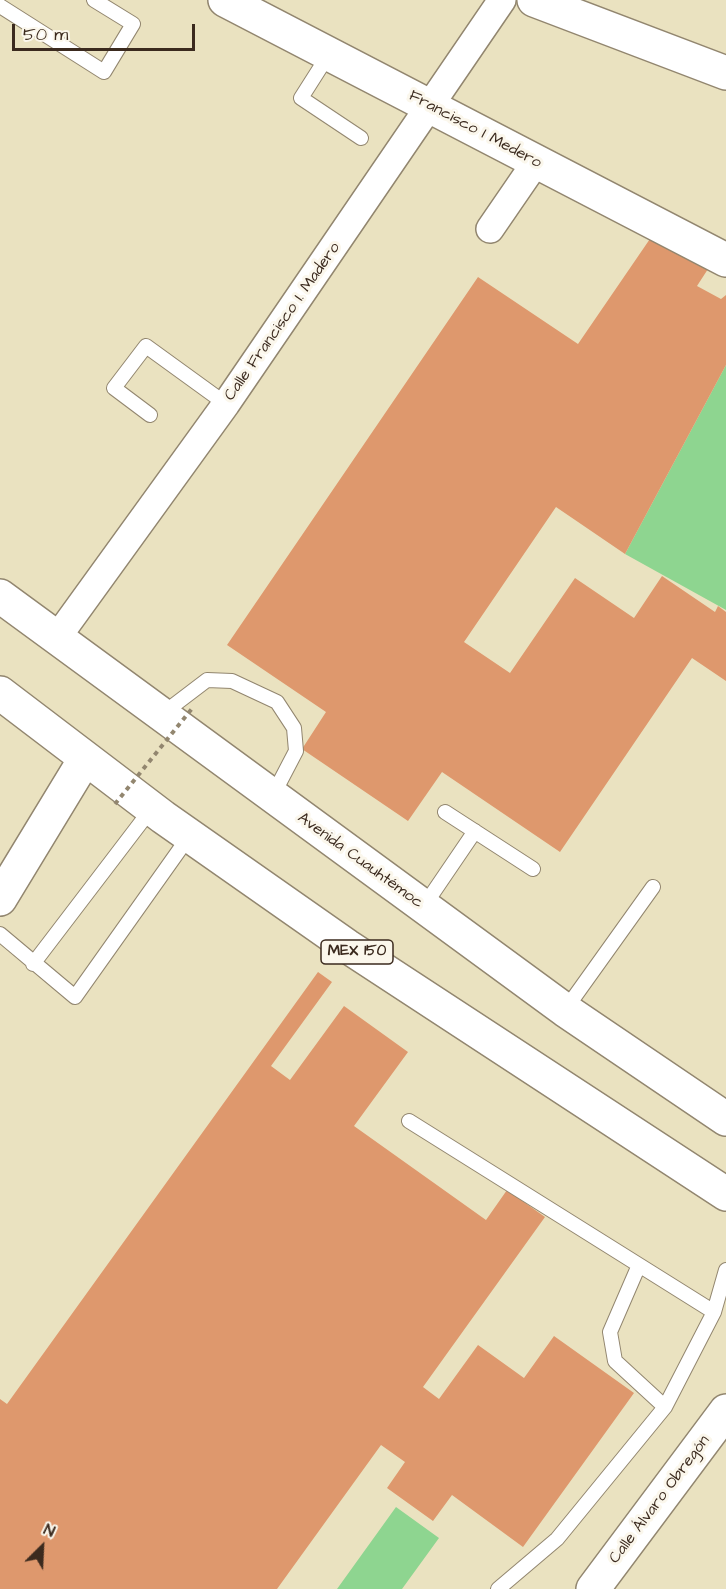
<!DOCTYPE html>
<html>
<head>
<meta charset="utf-8">
<style>
	body { margin:0 }
	#map { position:relative; width:726px; height:1589px; overflow:hidden; background:#eae2c0; font-family:"Architects Daughter",sans-serif }
	canvas { display:block }
	.north { position:absolute; left:12px; top:1517px; width:60px; height:60px; -webkit-text-stroke:4px #fbf7ec; paint-order:stroke; rotate:24deg; font-size:16px; font-weight:700; line-height:24px; text-align:center; color:#3b2a1e }
	.north::after { content:''; display:block; margin:auto; width:21px; height:27px; background:#3b2a1e; clip-path:polygon(50% 0,100% 100%,50% 72%,0 100%) }
	.scale { position:absolute; left:12px; top:24px; width:183px; height:27px; box-sizing:border-box; border:3px solid #3b2a1e; border-top:0; padding-left:8px; font-size:18px; line-height:21px; white-space:nowrap; color:#3b2a1e; -webkit-text-stroke:4px #fbf7ec; paint-order:stroke }
</style>
</head>
<body>
<div id="map">
<canvas width="726" height="1589"></canvas>
<div class="north">N</div>
<div class="scale">50 m</div>
</div>
<script>
const c = document.querySelector('canvas').getContext('2d');
c.lineJoin = 'round';
function fillPath(path, color) { c.fillStyle = color; c.fill(path, 'evenodd'); }
const poly = rows => new Path2D(rows.map(r => 'M' + r).join(''));
function trace(path, color, width, dash) { c.strokeStyle = color; c.lineWidth = width; c.lineCap = dash ? 'butt' : 'round'; c.setLineDash(dash || []); c.stroke(path); }
function drawText(font, color, halo, rows, align = 'center') {
  c.font = font + ' "Architects Daughter",sans-serif'; c.lineWidth = 6; c.setLineDash([]); c.textBaseline = 'middle'; c.strokeStyle = halo; c.fillStyle = color; for (const [text, x, y, turn = 0] of rows) {
    c.save(); c.translate(x, y); c.rotate((+turn || 0) * Math.PI / 180); c.textAlign = isNaN(turn) ? turn : align; if (halo) c.strokeText(text, 0, 0); c.fillText(text, 0, 0); c.restore();
  }
}
const green = poly([
	[726,365,726,610,625,554],
	[396,1507,439,1538,402,1589,337,1589]
]);
const building = poly([
	[654,233,708,269,697,286,721,299,726,295,726,365,625,554,556,507,464,642,510,673,575,578,634,618,662,576,715,612,718,606,726,612,726,681,692,658,560,852,442,772,408,821,302,749,326,712,227,645,478,277,578,344],
	[318,972,332,982,271,1066,290,1080,344,1006,408,1052,354,1126,486,1220,507,1190,545,1217,423,1387,439,1399,478,1345,524,1378,554,1336,634,1393,523,1547,452,1495,433,1521,387,1488,405,1462,381,1445,277,1589,0,1589,0,1399,7,1404]
]);
const service = poly([
	[0,6,104,72,133,24,94,0],
	[329,54,301,98,361,138],
	[150,415,114,388,146,346,226,404],
	[161,715,207,680,232,681,277,702,294,728,296,751,272,797],
	[445,812,533,869],
	[424,906,475,831],
	[0,934,75,997,190,835],
	[33,964,152,808],
	[565,1010,653,887],
	[409,1121,714,1312],
	[639,1265,610,1332,615,1361,665,1407],
	[498,1589,557,1539,665,1407,714,1312,726,1270]
]);
const minor = poly([
	[490,229,536,162],
	[56,639,226,404,502,0]
]);
const tertiary = poly([
	[593,1589,726,1411]
]);
const secondary = poly([
	[225,0,726,260],
	[534,0,726,73],
	[0,899,85,759]
]);
const primary = poly([
	[0,596,565,1010,726,1119],
	[0,693,163,817,347,946,726,1194]
]);
const pathBridge = poly([
	[115,804,194,706]
]);
const shields = [
	[357,952,72]
];
const shieldNames = [
	["MEX 150",357,952]
];
const streetNames = [
	["Francisco I Medero",475,130,28],
	["Calle Francisco I. Madero",283,322,-55],
	["Avenida Cuauhtémoc",360,861,36],
	["Calle Álvaro Obregón",660,1500,-53]
];
fillPath(green, '#8ed590');
fillPath(building, '#de986d');
trace(service, '#92866f', 16);
trace(minor, '#92866f', 30);
trace(tertiary, '#92866f', 36);
trace(secondary, '#92866f', 36);
trace(primary, '#92866f', 36);
trace(service, '#fff', 14);
trace(minor, '#fff', 27);
trace(tertiary, '#fff', 33);
trace(secondary, '#fff', 33);
trace(primary, '#fff', 33);
trace(pathBridge, '#92866f', 4, [4.5, 4.5]);
for (const [x, y, w] of shields) { const box = new Path2D(); box.roundRect(x - w / 2, y - 12, w, 24, 4.5); c.fillStyle = '#fbf7ec'; c.fill(box); trace(box, '#3b2a1e', 1.5); }
drawText('bold 15px', '#3b2a1e', null, shieldNames);
drawText('16px', '#3b2a1e', '#fbf7ec', streetNames);
</script>
</body>
</html>
